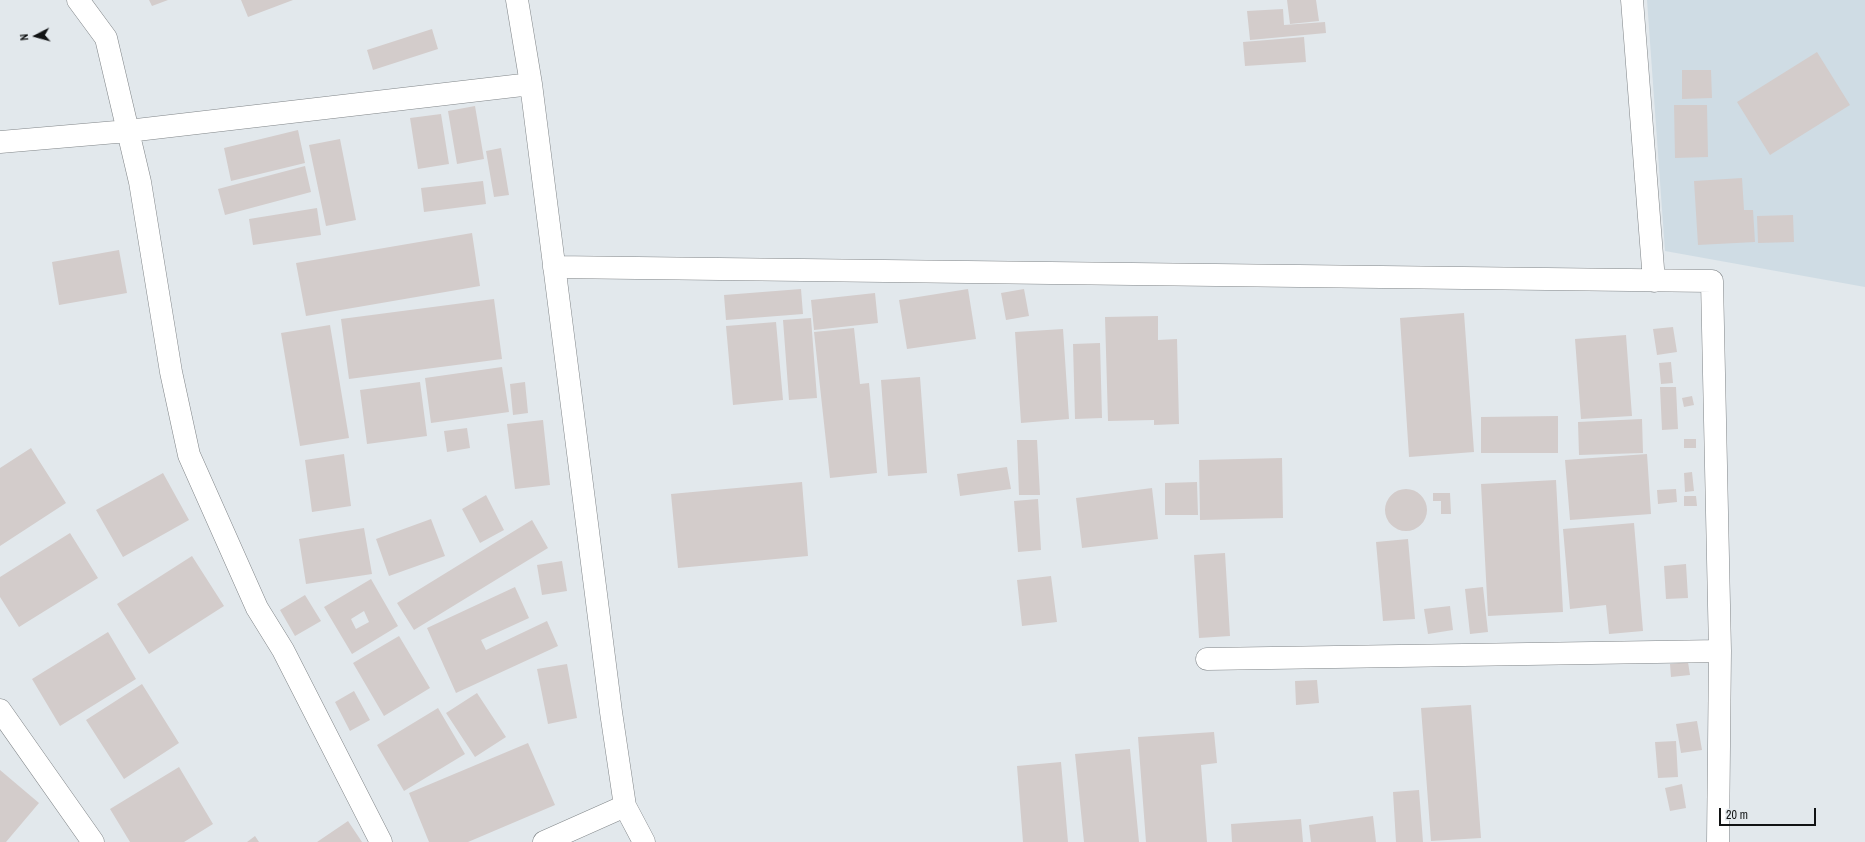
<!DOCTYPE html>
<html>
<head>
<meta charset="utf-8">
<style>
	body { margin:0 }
	#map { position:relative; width:1865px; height:842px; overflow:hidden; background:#e2e8ec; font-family:"Archivo Narrow",sans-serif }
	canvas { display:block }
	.north { position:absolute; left:16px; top:16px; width:40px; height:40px; -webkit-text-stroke:3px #e2e8ec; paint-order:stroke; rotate:264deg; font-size:11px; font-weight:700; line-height:16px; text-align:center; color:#111314 }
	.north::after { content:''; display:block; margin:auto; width:14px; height:18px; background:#111314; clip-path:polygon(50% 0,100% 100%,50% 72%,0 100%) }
	.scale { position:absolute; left:1719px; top:808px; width:97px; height:18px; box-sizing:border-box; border:2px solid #111314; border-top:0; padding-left:5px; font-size:12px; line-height:14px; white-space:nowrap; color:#111314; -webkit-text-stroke:3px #e2e8ec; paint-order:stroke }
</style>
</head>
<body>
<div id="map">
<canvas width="1865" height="842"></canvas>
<div class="north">N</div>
<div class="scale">20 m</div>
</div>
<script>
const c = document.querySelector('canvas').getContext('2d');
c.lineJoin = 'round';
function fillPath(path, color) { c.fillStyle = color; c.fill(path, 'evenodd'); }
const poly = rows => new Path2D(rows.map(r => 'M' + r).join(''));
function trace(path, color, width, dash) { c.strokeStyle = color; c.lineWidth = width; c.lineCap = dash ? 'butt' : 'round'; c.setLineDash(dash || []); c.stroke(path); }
const built = poly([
	[1647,0,1865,0,1865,287,1665,251]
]);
const building = poly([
	[149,0,168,0,152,6],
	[241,0,293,0,248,17],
	[1287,0,1316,0,1319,21,1290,24],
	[1283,9,1284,25,1325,22,1326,33,1250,40,1247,11],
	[432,29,438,49,373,70,367,50],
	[1304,37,1306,62,1245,66,1243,42],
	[1817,52,1850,105,1770,155,1737,102],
	[1682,70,1711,70,1712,98,1682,99],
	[1674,105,1707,105,1708,157,1675,158],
	[475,106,484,159,457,164,448,111],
	[441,114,449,164,418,169,410,118],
	[298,130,305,163,231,181,224,148],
	[340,139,356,220,326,226,309,145],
	[501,148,509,195,494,197,486,151],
	[305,166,311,192,225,215,218,189],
	[1742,178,1744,210,1753,210,1755,242,1698,245,1694,181],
	[483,181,486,204,424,212,421,188],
	[317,208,321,235,253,245,249,219],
	[1793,215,1794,242,1758,243,1757,216],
	[472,233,480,286,306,316,296,263],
	[119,250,127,293,59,305,52,262],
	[801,289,803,314,726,320,724,295],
	[968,289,976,339,907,349,899,300],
	[1024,289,1029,316,1006,320,1001,293],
	[875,293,878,323,814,330,811,300],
	[494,299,502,359,349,379,341,319],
	[1464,313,1474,452,1409,457,1400,318],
	[1158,316,1158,340,1177,339,1179,424,1154,425,1154,420,1108,421,1105,317],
	[811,318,817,398,789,400,783,320],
	[776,322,783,400,733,405,726,326],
	[330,325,349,438,300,446,281,333],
	[1673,327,1677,352,1657,355,1653,329],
	[854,328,860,384,869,383,877,473,830,478,814,332],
	[1063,329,1069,419,1021,423,1015,332],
	[1626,335,1632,416,1581,419,1575,339],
	[1100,343,1102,418,1075,419,1073,344],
	[1671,362,1673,383,1661,384,1659,363],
	[502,367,509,412,431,423,425,378],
	[920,377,927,473,888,476,881,380],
	[420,382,427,436,367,444,360,390],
	[525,382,528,413,513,415,510,384],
	[1660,387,1676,387,1678,429,1662,430],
	[1692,396,1694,405,1684,407,1682,398],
	[1558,416,1558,453,1481,453,1481,417],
	[1642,419,1643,453,1579,455,1578,422],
	[543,420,550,485,515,489,507,424],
	[467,428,470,448,447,452,444,431],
	[1684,439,1696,439,1696,448,1684,448],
	[1017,440,1037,440,1040,495,1019,495],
	[31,448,66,503,0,546,0,468],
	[344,454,351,506,312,512,305,460],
	[1647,454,1651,514,1570,520,1565,460],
	[1282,458,1283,518,1200,520,1199,460],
	[1007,467,1011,489,960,496,957,474],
	[1692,472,1694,491,1685,492,1684,473],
	[163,473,189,520,123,557,96,510],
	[1556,480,1563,612,1488,616,1481,484],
	[802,482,808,556,678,568,671,494],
	[1197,482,1198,515,1165,515,1165,483],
	[1152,488,1158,539,1082,548,1076,498],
	'1385 510a21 21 0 1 1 42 0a21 21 0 1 1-42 0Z',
	[1676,489,1677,502,1658,504,1657,490],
	[1433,493,1450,493,1451,514,1441,514,1441,501,1433,501],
	[486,495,504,530,480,543,462,509],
	[1684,496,1696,496,1697,506,1684,506],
	[1038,499,1041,550,1018,552,1014,501],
	[431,519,445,556,389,576,376,539],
	[532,520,548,548,414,630,397,603],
	[1634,523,1643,631,1609,634,1606,605,1570,609,1563,529],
	[364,528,372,574,306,584,299,539],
	[70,533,98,578,19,627,0,597,0,577],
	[1408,539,1415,619,1383,621,1376,542],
	[1225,553,1230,636,1199,638,1194,555],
	[192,556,224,606,149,654,117,604],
	[562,561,567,591,542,595,537,565],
	[1686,564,1688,598,1666,599,1664,566],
	[1051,576,1057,622,1022,626,1017,580],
	[371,579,398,626,352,654,324,607],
	[364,611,369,622,356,629,351,619],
	[515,587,529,618,481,640,486,650,547,621,558,646,456,693,427,628],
	[1483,587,1488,632,1470,634,1465,589],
	[305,595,321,621,295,636,280,610],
	[1450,606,1453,630,1428,634,1424,609],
	[108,632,136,679,60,726,32,679],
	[399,636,430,688,384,716,353,663],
	[1688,662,1690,675,1671,677,1670,664],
	[567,664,577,718,548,724,537,669],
	[1317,680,1319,703,1296,705,1295,681],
	[142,684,179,743,124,779,86,720],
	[354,691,370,720,350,731,335,702],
	[477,693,506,737,475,757,446,713],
	[1471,705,1481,838,1431,841,1421,708],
	[438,708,465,754,404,791,377,745],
	[1697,721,1702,750,1681,753,1676,724],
	[1214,732,1217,763,1201,765,1207,842,1146,842,1138,737],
	[1676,741,1678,777,1658,778,1655,742],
	[528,743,555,805,468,842,429,842,409,793],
	[1130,749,1139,842,1084,842,1075,754],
	[1061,762,1068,842,1023,842,1017,766],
	[179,767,213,824,184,842,130,842,110,809],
	[0,770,39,803,6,842,0,842],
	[1682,784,1686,808,1670,811,1665,788],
	[1419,790,1423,842,1396,842,1393,792],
	[1373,816,1376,842,1311,842,1309,825],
	[1301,819,1303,842,1232,842,1231,824],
	[348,821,362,842,317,842],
	[255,836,259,842,247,842]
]);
const minor = poly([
	[78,0,106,38,140,182,171,372,189,455,257,608,283,650,381,842],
	[517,0,531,84,611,712,625,806,644,842],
	[1632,0,1654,281],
	[0,142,128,131,531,84],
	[554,267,1712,281,1720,651,1718,842],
	[1207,659,1720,651],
	[0,710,93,842],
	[544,842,625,806]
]);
fillPath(built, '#cfdce4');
fillPath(building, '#d3cccb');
trace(minor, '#808588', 23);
trace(minor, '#fff', 22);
</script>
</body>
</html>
